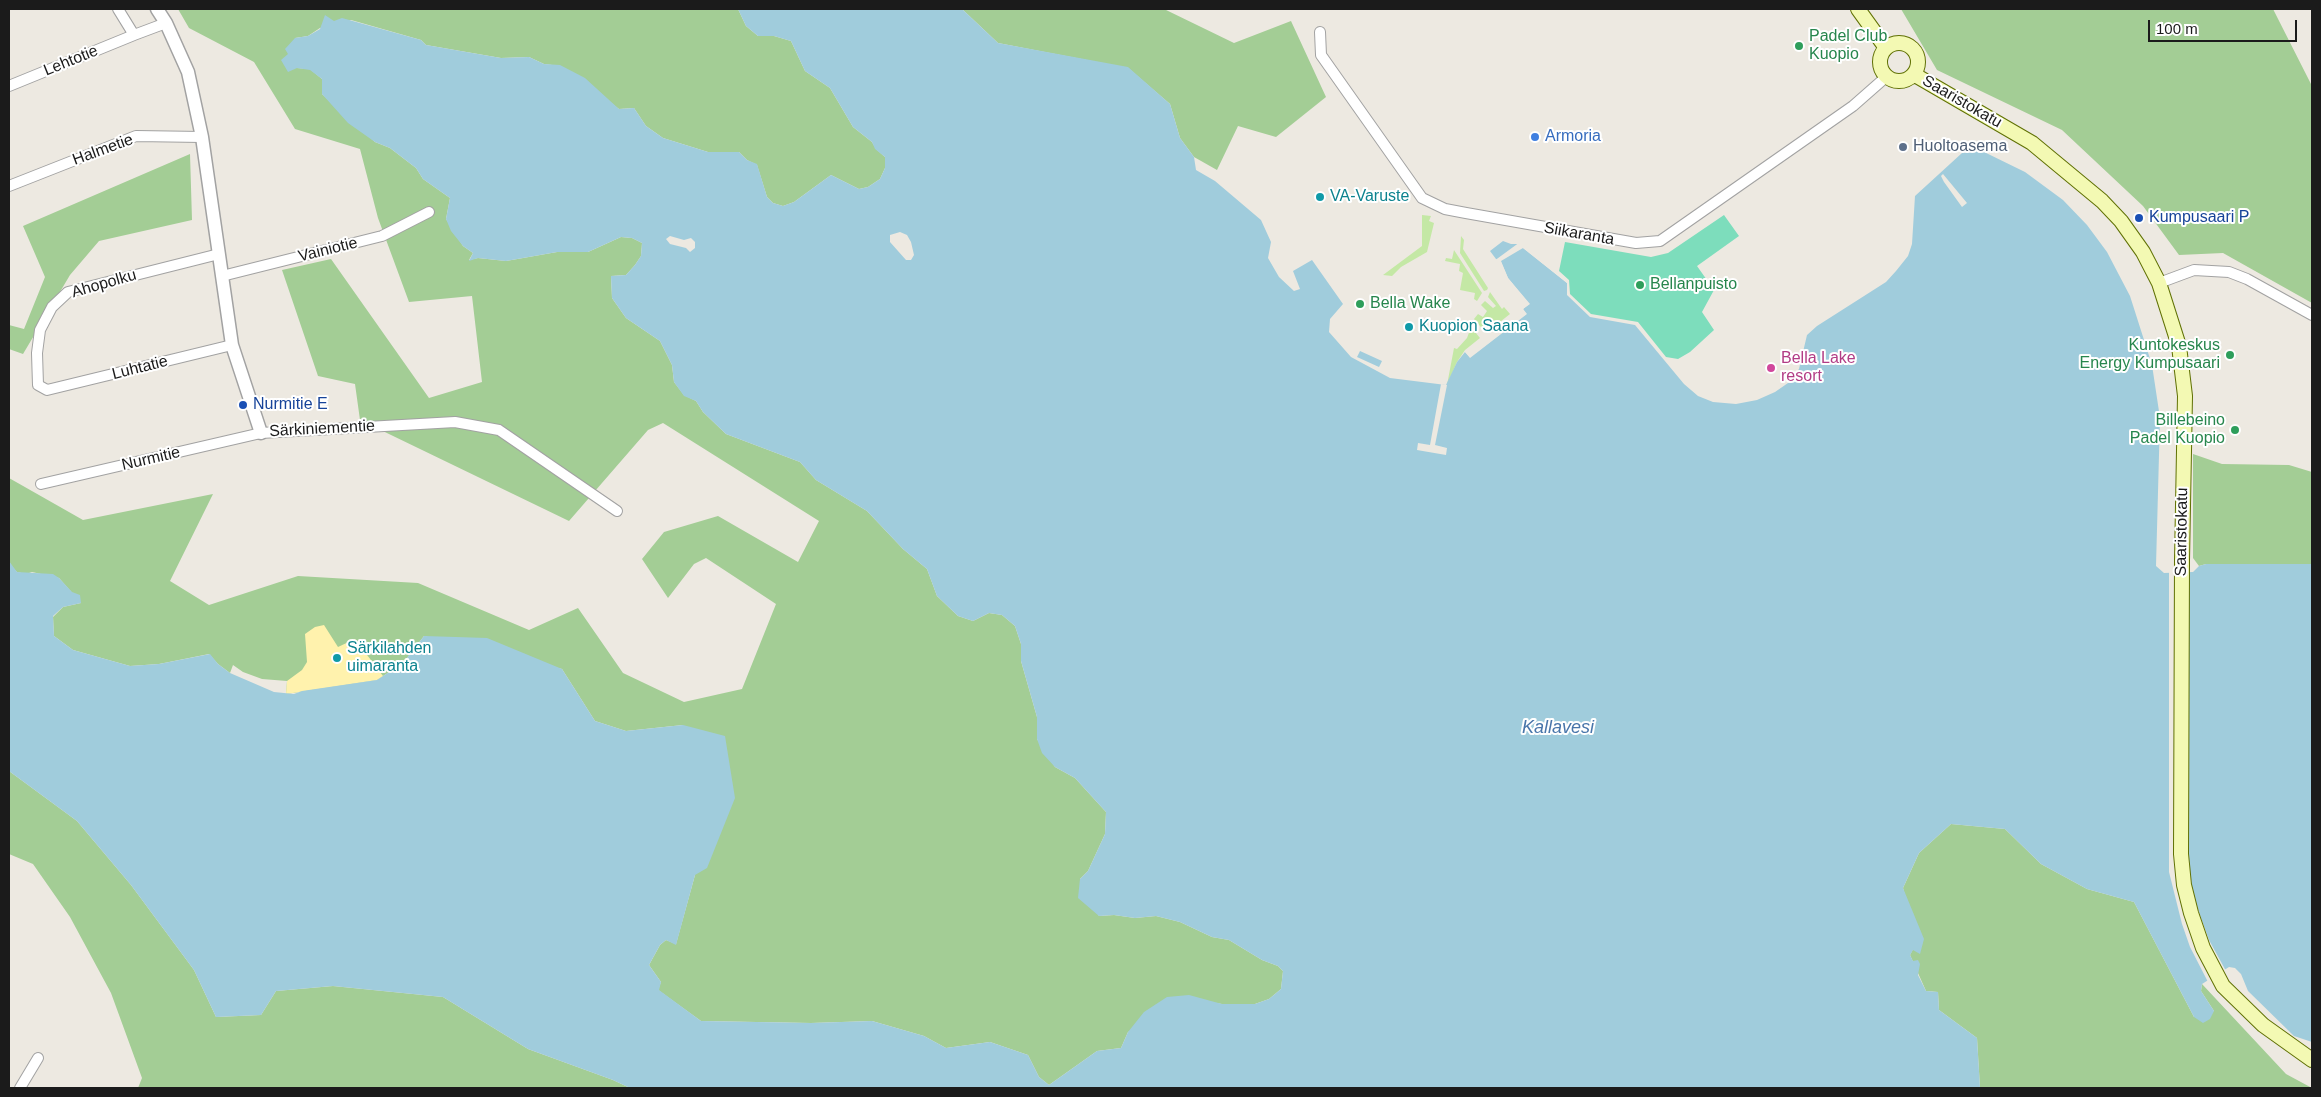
<!DOCTYPE html>
<html>
<head>
<meta charset="utf-8">
<style>
	body { margin:0 }
	#map { position:relative; width:2321px; height:1097px; overflow:hidden; background:#ede9e1; font-family:Arial,sans-serif }
	canvas { display:block }
	.frame { position:absolute; inset:0; border:10px solid #1b1b1b; pointer-events:none }
	.scale { position:absolute; left:2148px; top:20px; width:149px; height:22px; box-sizing:border-box; border:2px solid #1b1b1b; border-top:0; padding-left:6px; font-size:15px; line-height:18px; white-space:nowrap; color:#1b1b1b; -webkit-text-stroke:4px #fff; paint-order:stroke }
</style>
</head>
<body>
<div id="map">
<canvas width="2321" height="1097"></canvas>
<div class="frame"></div>
<div class="scale">100 m</div>
</div>
<script>
const c = document.querySelector('canvas').getContext('2d');
c.lineJoin = 'round';
function fillPath(path, color) { c.fillStyle = color; c.fill(path, 'evenodd'); }
const poly = rows => new Path2D(rows.map(r => 'M' + r).join(''));
function trace(path, color, width, dash) { c.strokeStyle = color; c.lineWidth = width; c.lineCap = dash ? 'butt' : 'round'; c.setLineDash(dash || []); c.stroke(path); }
function drawText(font, color, halo, rows, align = 'center') {
  c.font = font + ' Arial,sans-serif'; c.lineWidth = 4; c.setLineDash([]); c.textBaseline = 'middle'; c.strokeStyle = halo; c.fillStyle = color; for (const [text, x, y, turn = 0] of rows) {
    c.save(); c.translate(x, y); c.rotate((+turn || 0) * Math.PI / 180); c.textAlign = isNaN(turn) ? turn : align; if (halo) c.strokeText(text, 0, 0); c.fillText(text, 0, 0); c.restore();
  }
}
const grass = poly([
	[1422,215,1431,216,1429,221,1434,223,1427,252,1401,267,1392,276,1383,275,1422,246],
	[1461,236,1464,240,1463,249,1488,288,1487,290,1484,291,1460,253],
	[1454,250,1482,293,1477,301,1474,299,1475,293,1460,290,1463,273,1459,271,1460,264,1445,261,1446,258,1452,259],
	[1490,292,1502,309,1504,307,1510,314,1486,333,1474,319,1478,314,1483,317,1487,311,1481,305,1485,301,1493,308,1496,306,1488,297],
	[1471,327,1480,338,1465,350,1457,362,1447,385,1454,348,1457,349,1467,338]
]);
const forest = poly([
	[178,9,738,9,746,26,758,36,774,36,791,41,805,71,830,88,853,127,872,142,876,149,885,157,885,168,880,179,868,187,859,189,831,175,794,202,783,206,773,203,767,197,757,165,747,160,739,152,708,152,663,138,646,126,634,108,619,109,560,66,544,64,529,57,501,58,426,45,421,40,351,20,320,28,308,36,295,38,297,68,310,69,322,79,322,94,375,142,390,148,416,168,423,179,450,198,446,219,463,246,473,253,469,260,478,258,506,261,557,252,588,252,621,237,632,238,642,243,641,256,635,265,626,275,611,276,612,298,626,318,660,341,672,365,674,382,684,395,696,401,703,412,726,434,800,462,816,480,867,511,903,549,927,569,937,596,958,616,973,621,989,613,1002,615,1015,626,1021,644,1021,661,1037,717,1037,739,1055,767,1075,778,1106,812,1105,834,1088,871,1080,879,1099,916,1114,915,1135,918,1156,916,1180,922,1212,937,1229,940,1262,960,1278,966,1283,971,1281,989,1269,999,1255,1004,1222,1004,1208,1002,1128,1032,1121,1048,1097,1051,1049,1085,1039,1077,1028,1055,990,1042,946,1048,924,1036,872,1021,811,1023,701,1021,658,990,661,982,649,965,660,945,666,940,676,944,695,875,683,725,626,731,595,721,562,669,424,636,403,663,377,680,286,694,287,681,262,679,243,672,233,665,230,673,218,664,209,654,159,664,130,666,73,650,54,636,53,617,63,607,81,603,59,578,32,572,26,574,17,572,11,566,9,561,9,478,83,520,213,494,170,581,209,605,298,576,418,583,529,630,578,608,623,673,684,702,742,689,776,604,706,558,694,564,668,598,642,559,664,532,718,516,798,562,819,521,663,423,648,430,569,521,360,420,355,384,318,376,282,270,331,259,429,398,482,382,472,296,409,302,378,218,360,149,295,129,254,62,189,28],
	[962,9,1164,9,1234,43,1291,21,1326,97,1276,137,1238,126,1217,170,1194,157,1180,138,1170,104,1128,68,998,43],
	[1901,9,2273,9,2312,86,2312,303,2223,253,2179,255,2143,206,2062,130,1937,70],
	[190,154,192,220,99,241,70,275,23,354,9,349,9,325,24,329,45,277,23,226],
	[2193,454,2222,464,2289,465,2312,472,2312,564,2206,564,2199,566,2193,558],
	[9,771,77,821,131,885,194,970,216,1017,261,1015,276,991,333,986,443,997,528,1049,613,1080,630,1088,138,1088,142,1078,111,993,70,917,33,864,9,854],
	[1951,824,2005,829,2041,864,2087,889,2134,902,2194,1017,2214,1011,2201,991,2202,984,2286,1074,2312,1088,1980,1088,1977,1038,1939,1010,1938,992,1926,991,1910,955,1913,949,1920,953,1903,888,1919,853]
]);
const sand = poly([
	[324,625,338,647,355,639,383,676,377,680,286,694,287,681,302,670,307,662,305,634,315,627]
]);
const pitch = poly([
	[1724,215,1739,236,1697,266,1714,290,1702,312,1714,330,1690,352,1678,359,1666,357,1638,322,1591,314,1570,294,1569,280,1559,271,1565,242,1651,257,1668,253]
]);
const water = poly([
	[738,9,962,9,998,43,1128,67,1170,104,1180,138,1194,157,1196,170,1215,181,1261,220,1271,242,1268,258,1279,277,1294,291,1300,289,1293,271,1312,260,1343,304,1330,319,1329,332,1351,357,1390,378,1446,385,1457,362,1465,352,1470,357,1526,314,1523,309,1529,304,1508,278,1501,262,1496,259,1490,251,1503,241,1511,244,1518,244,1567,283,1567,295,1590,317,1635,325,1684,384,1698,396,1713,402,1736,404,1757,400,1775,392,1788,383,1799,369,1807,335,1817,326,1886,282,1896,271,1908,256,1912,244,1915,196,1962,153,1980,150,2025,172,2063,200,2087,225,2107,252,2130,296,2152,365,2160,418,2156,566,2164,573,2193,572,2199,566,2206,564,2312,564,2312,1042,2294,1036,2248,991,2241,974,2235,968,2229,967,2202,984,2201,991,2214,1011,2210,1019,2203,1023,2194,1017,2134,902,2087,889,2041,864,2005,829,1951,824,1919,853,1903,888,1924,939,1920,954,1913,950,1910,955,1913,961,1918,960,1920,964,1918,975,1926,991,1938,992,1939,1010,1977,1038,1980,1088,630,1088,613,1080,528,1049,443,997,333,986,276,991,261,1015,216,1017,194,970,131,885,77,821,9,771,9,561,17,572,53,574,59,578,72,592,80,595,81,603,63,607,53,616,54,636,73,650,130,666,159,664,210,654,218,664,230,673,274,692,294,694,302,691,377,680,403,663,424,636,487,638,562,669,595,721,626,731,683,725,725,736,735,798,707,868,695,875,676,945,666,940,660,945,649,965,661,982,659,990,701,1021,811,1023,872,1021,924,1036,946,1048,990,1042,1028,1055,1039,1077,1049,1085,1097,1051,1121,1048,1128,1032,1144,1012,1167,997,1189,995,1222,1004,1255,1004,1269,999,1281,989,1283,971,1278,966,1262,960,1229,940,1212,937,1180,922,1156,916,1135,918,1114,915,1099,916,1078,898,1080,879,1088,871,1105,834,1106,812,1075,778,1055,767,1042,753,1037,739,1037,717,1021,661,1021,644,1015,626,1002,615,989,613,973,621,958,616,937,596,927,569,903,549,867,511,816,480,800,462,726,434,703,412,696,401,684,396,674,382,672,365,660,341,626,318,612,298,611,276,626,275,635,265,641,256,642,243,632,238,621,237,588,252,557,252,506,261,478,258,469,261,473,253,463,246,451,231,446,219,450,198,423,179,416,168,390,148,375,142,348,123,322,94,322,79,310,70,297,68,288,72,281,60,288,54,285,49,295,38,308,36,320,29,325,15,334,21,342,18,421,40,426,45,501,58,529,57,544,64,560,65,585,78,619,109,634,108,646,126,663,138,708,152,739,152,747,160,757,164,767,197,773,203,783,206,794,202,831,175,859,189,868,187,880,179,885,168,885,157,875,149,872,142,853,127,830,88,805,71,791,41,774,36,758,36,746,26],
	[900,232,907,235,911,242,914,255,911,260,906,260,890,242,890,235],
	[670,236,684,240,691,238,695,242,695,248,690,252,686,248,670,244,666,239],
	[1360,351,1382,361,1379,367,1357,357]
]);
const pier = poly([
	[1943,174,1967,203,1962,207,1944,182,1941,176],
	[1520,242,1568,281,1567,283,1523,248,1501,261,1508,278,1530,304,1523,309,1527,314,1470,358,1465,352,1467,350,1471,354,1523,313,1521,307,1526,304,1506,279,1499,264,1494,261],
	[1441,384,1447,385,1435,445,1447,448,1446,455,1417,450,1418,443,1430,445],
	[2169,570,2189,570,2188,849,2190,872,2193,894,2201,918,2209,940,2226,971,2208,982,2190,947,2182,924,2169,872]
]);
const minor = poly([
	[118,9,134,35,166,23],
	[1320,32,1321,55,1422,198,1445,209,1466,213,1636,243,1660,241,1853,106,1886,77],
	[9,86,134,35],
	[9,186,136,136,202,137],
	[219,254,68,292,52,307,40,330,37,353,38,385,47,390,232,345],
	[222,276,382,236,429,212],
	[2159,283,2194,270,2229,272,2247,279,2312,315],
	[41,484,261,433,455,422,499,430,617,511],
	[20,1088,38,1058]
]);
const tertiary = poly([
	[157,9,166,23,188,72,202,137,232,345,261,433]
]);
const secondary = poly([
	[1858,9,1886,48],
	'1880 62a19 19 0 1 1 38 0a19 19 0 1 1-38 0Z',
	[1915,75,2032,143,2102,201,2121,221,2143,252,2159,283,2179,346,2185,396,2182,560,2181,854,2184,885,2191,913,2203,948,2223,986,2263,1025,2312,1060]
]);
const markers = [
	[1799,46,5,"#2e9e5b"],
	[1535,137,5,"#3f7fe0"],
	[1903,147,5,"#5c6f8a"],
	[1320,197,5,"#0f9aa8"],
	[2139,218,5,"#1a4fb4"],
	[1640,285,5,"#2e9e5b"],
	[1360,304,5,"#2e9e5b"],
	[1409,327,5,"#0f9aa8"],
	[2230,355,5,"#2e9e5b"],
	[1771,368,5,"#d1479c"],
	[243,405,5,"#1a4fb4"],
	[2235,430,5,"#2e9e5b"],
	[337,658,5,"#0f9aa8"]
];
const leisureNames = [
	["Padel Club",1809,37],
	["Kuopio",1809,55],
	["Bellanpuisto",1650,285],
	["Bella Wake",1370,304],
	["Kuntokeskus",2220,346,"right"],
	["Energy Kumpusaari",2220,364,"right"],
	["Billebeino",2225,421,"right"],
	["Padel Kuopio",2225,439,"right"]
];
const streetNames = [
	["Lehtotie",71,61,-22],
	["Saaristokatu",1962,102,30],
	["Halmetie",103,150,-20],
	["Siikaranta",1579,234,10],
	["Vainiotie",328,250,-14],
	["Ahopolku",104,284,-16],
	["Luhtatie",140,368,-14],
	["Särkiniementie",322,429,-3],
	["Nurmitie",151,459,-13],
	["Saaristokatu",2182,532,-89]
];
const shopNames = [
	["Armoria",1545,137]
];
const serviceNames = [
	["Huoltoasema",1913,147]
];
const cultureNames = [
	["VA-Varuste",1330,197],
	["Kuopion Saana",1419,327],
	["Särkilahden",347,649],
	["uimaranta",347,667]
];
const transitNames = [
	["Kumpusaari P",2149,218],
	["Nurmitie E",253,405]
];
const hotelNames = [
	["Bella Lake",1781,359],
	["resort",1781,377]
];
const waterNames = [
	["Kallavesi",1558,728]
];
fillPath(grass, '#c4e8a5');
fillPath(forest, '#a3cd95');
fillPath(sand, '#fff2ad');
fillPath(pitch, '#7dddbc');
fillPath(water, '#a0ccdc');
fillPath(pier, '#ede9e1');
trace(minor, '#a2a2a2', 12);
trace(tertiary, '#a2a2a2', 15);
trace(secondary, '#607104', 16);
trace(minor, '#fff', 10);
trace(tertiary, '#fff', 12);
trace(secondary, '#f3f9b3', 14);
for (const [x, y, r, color] of markers) { const dot = new Path2D(); dot.arc(x, y, r, 0, 2 * Math.PI); c.fillStyle = color; c.fill(dot); trace(dot, '#fff', 2); }
drawText('16px', '#27864d', '#fff', leisureNames, 'left');
drawText('16px', '#1b1b1b', '#fff', streetNames);
drawText('16px', '#366cbe', '#fff', shopNames, 'left');
drawText('16px', '#4e5e75', '#fff', serviceNames, 'left');
drawText('16px', '#0d838f', '#fff', cultureNames, 'left');
drawText('16px', '#164399', '#fff', transitNames, 'left');
drawText('16px', '#b23c85', '#fff', hotelNames, 'left');
drawText('italic 18px', '#4875aa', '#fff', waterNames);
</script>
</body>
</html>
